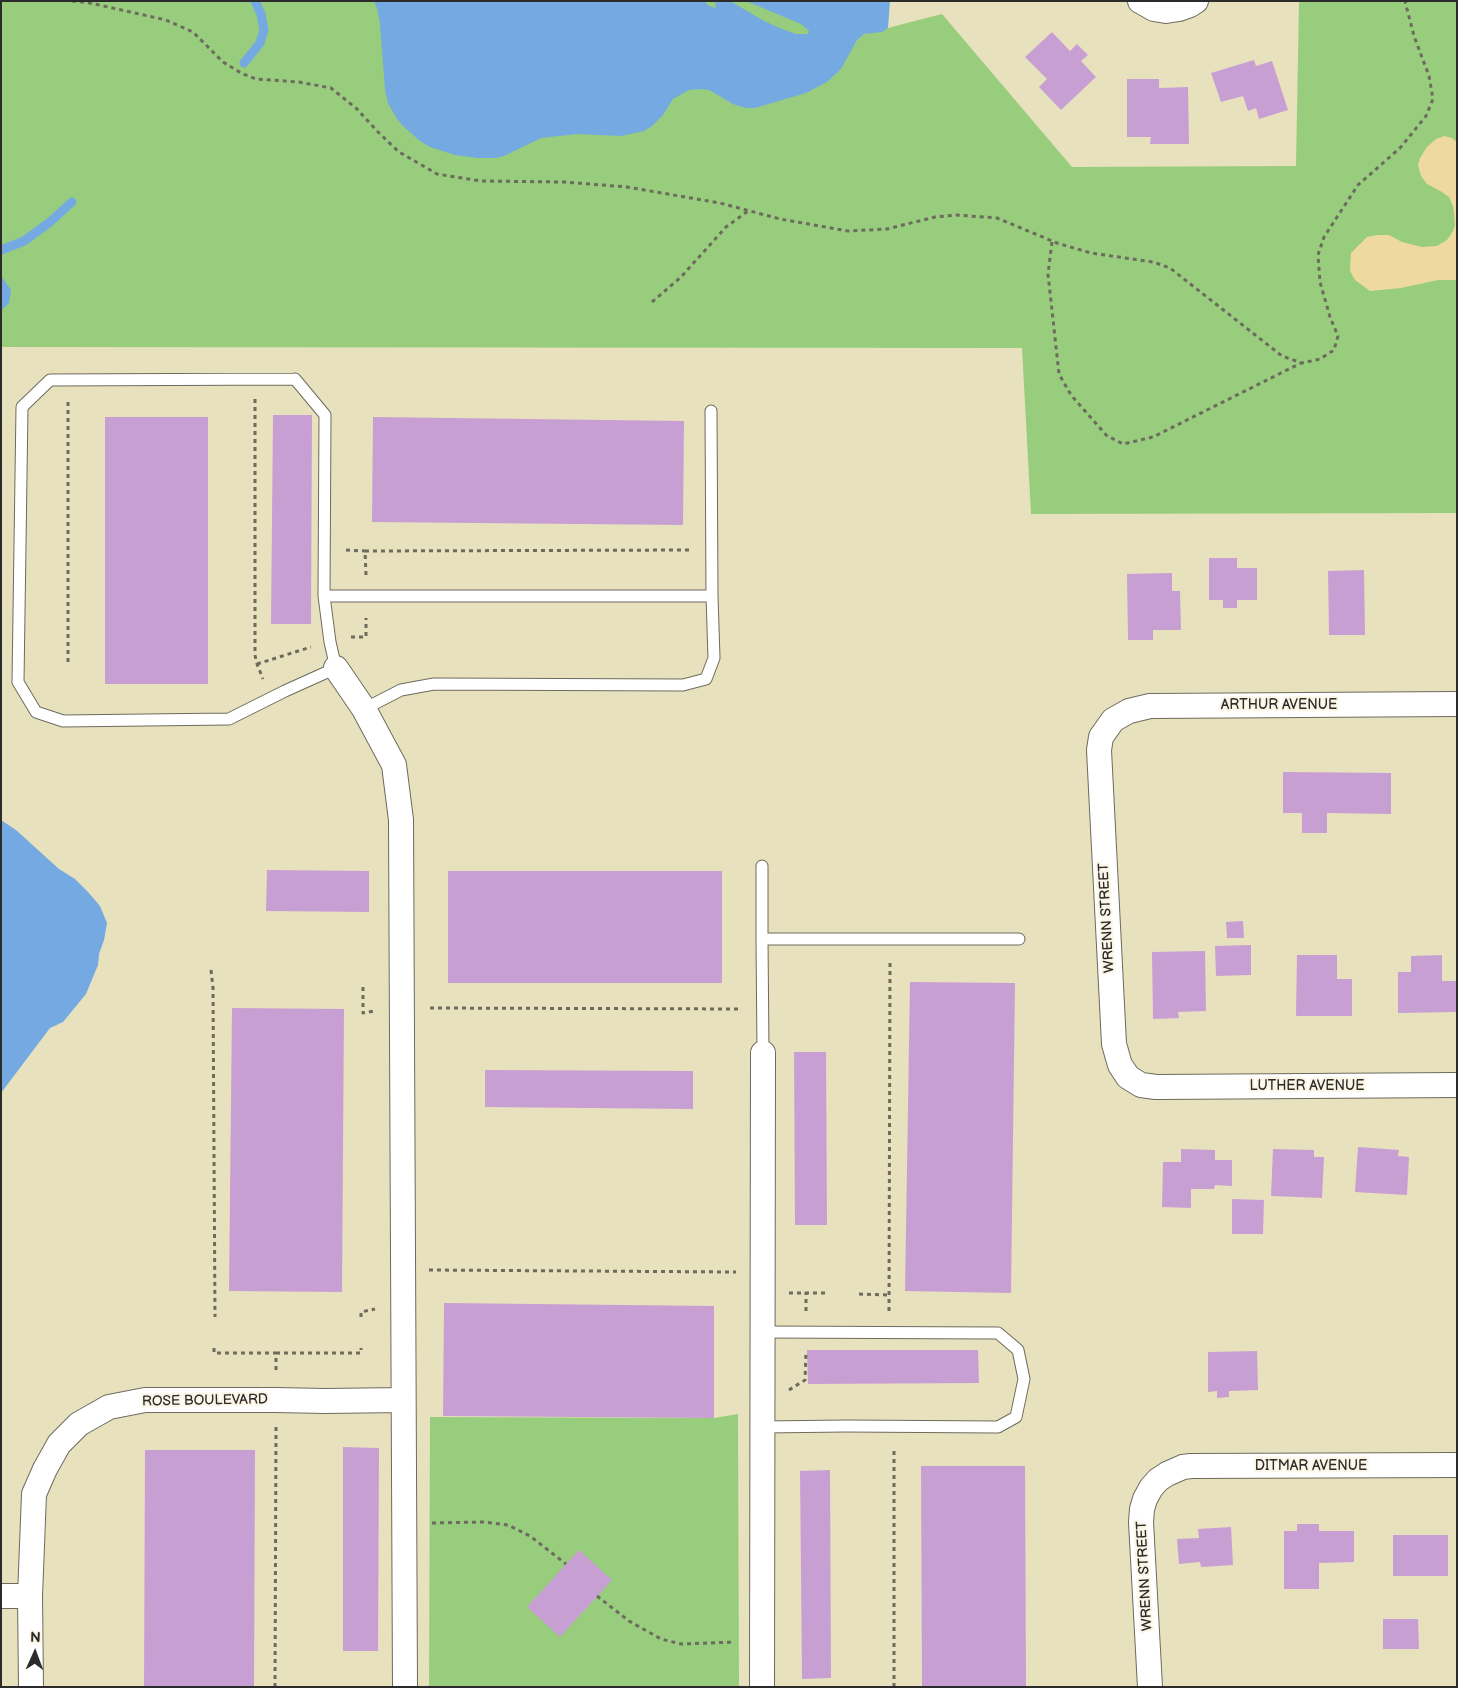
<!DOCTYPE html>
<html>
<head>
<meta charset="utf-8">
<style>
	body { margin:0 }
	#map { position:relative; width:1458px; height:1688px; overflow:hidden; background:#e8e1be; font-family:"Balsamiq Sans",sans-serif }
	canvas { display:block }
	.frame { position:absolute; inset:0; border:2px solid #2b2b2b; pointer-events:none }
	.north { position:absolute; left:10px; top:1628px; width:50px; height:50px; -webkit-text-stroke:4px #fcf5e5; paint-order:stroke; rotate:2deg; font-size:14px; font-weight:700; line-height:20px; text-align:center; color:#2b2b2b }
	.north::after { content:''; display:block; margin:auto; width:18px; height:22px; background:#2b2b2b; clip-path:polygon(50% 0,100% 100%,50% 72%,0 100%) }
</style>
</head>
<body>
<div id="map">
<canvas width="1458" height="1688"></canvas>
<div class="frame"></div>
<div class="north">N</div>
</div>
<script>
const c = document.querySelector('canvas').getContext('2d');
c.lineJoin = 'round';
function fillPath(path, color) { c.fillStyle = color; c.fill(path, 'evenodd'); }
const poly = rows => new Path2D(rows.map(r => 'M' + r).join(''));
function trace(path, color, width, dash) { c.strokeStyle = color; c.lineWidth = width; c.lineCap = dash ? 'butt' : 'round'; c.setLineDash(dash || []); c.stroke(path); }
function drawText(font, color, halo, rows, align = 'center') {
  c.font = font + ' "Balsamiq Sans",sans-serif'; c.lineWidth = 4.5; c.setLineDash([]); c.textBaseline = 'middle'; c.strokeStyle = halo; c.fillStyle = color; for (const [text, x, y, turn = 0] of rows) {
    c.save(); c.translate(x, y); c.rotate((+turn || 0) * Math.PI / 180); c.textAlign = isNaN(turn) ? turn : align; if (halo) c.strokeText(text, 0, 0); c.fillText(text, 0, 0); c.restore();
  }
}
const green = poly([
	[1,1,776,1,841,40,942,14,1072,167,1296,166,1299,1,1457,1,1457,513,1031,514,1022,348,1,347],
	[738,1414,739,1687,429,1687,430,1417,714,1418]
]);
const sand = poly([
	[1444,136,1452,138,1457,142,1457,280,1438,280,1401,288,1370,291,1355,280,1350,271,1351,253,1367,237,1377,235,1389,235,1402,242,1422,247,1437,246,1447,240,1453,231,1455,225,1454,213,1453,206,1449,197,1442,192,1427,184,1421,176,1418,165,1420,158,1427,147,1436,139]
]);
const water = poly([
	[374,1,704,1,709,6,716,8,715,1,730,1,764,21,782,29,796,34,808,34,809,31,801,24,746,1,890,1,888,28,882,32,864,34,857,40,841,69,827,82,806,93,755,108,745,108,733,104,709,90,700,89,689,90,673,99,663,115,652,126,644,131,621,136,577,134,541,138,504,156,495,158,478,158,455,155,430,147,420,141,404,127,397,119,388,103,385,90,380,24,377,8],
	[1,276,11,290,9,303,1,311],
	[1,820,16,830,59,869,75,879,88,892,100,906,107,923,104,940,99,954,98,965,86,994,63,1022,50,1028,1,1093]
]);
const stream = poly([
	[244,63,260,43,264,30,261,14,255,1],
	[1,250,24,241,50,222,72,202]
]);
const building = poly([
	[1052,32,1070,51,1077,44,1088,55,1081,61,1096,77,1061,110,1039,87,1047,79,1025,57],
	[1254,60,1256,66,1272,61,1288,110,1259,119,1256,108,1248,111,1243,96,1221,102,1211,73],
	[1127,79,1159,79,1159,88,1188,87,1189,144,1150,144,1151,137,1127,137],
	[273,415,312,415,311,624,271,624],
	[105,417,208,417,208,684,105,684],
	[373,417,684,421,683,525,372,522],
	[1209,558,1237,558,1237,568,1257,568,1257,600,1237,600,1237,608,1223,608,1223,600,1209,600],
	[1364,570,1365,635,1329,635,1328,571],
	[1172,573,1172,591,1180,591,1181,630,1153,630,1153,640,1128,640,1127,574],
	[1283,772,1391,773,1391,814,1327,813,1327,833,1302,833,1302,813,1283,813],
	[267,870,369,871,369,912,266,911],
	[448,871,722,871,722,983,448,983],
	[1243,921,1244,938,1227,938,1226,922],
	[1251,945,1251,975,1216,976,1215,946],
	[1205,951,1206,1011,1178,1012,1179,1018,1153,1019,1152,952],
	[1297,955,1337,955,1337,979,1352,979,1352,1016,1296,1016],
	[1442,955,1442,981,1457,981,1457,1012,1398,1013,1398,972,1411,972,1411,956],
	[910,982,1015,983,1011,1293,905,1291],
	[232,1008,344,1009,342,1292,229,1291],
	[794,1052,826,1052,827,1225,795,1225],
	[485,1070,693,1071,693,1109,485,1107],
	[1358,1147,1399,1150,1398,1156,1409,1157,1407,1195,1355,1192],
	[1181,1149,1215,1150,1215,1160,1232,1160,1232,1186,1215,1185,1214,1189,1191,1189,1191,1208,1162,1207,1163,1162,1181,1162],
	[1273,1149,1314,1150,1314,1157,1324,1157,1322,1198,1271,1196],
	[1232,1199,1264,1200,1263,1234,1232,1234],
	[444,1303,714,1306,714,1418,443,1416],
	[807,1350,978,1350,979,1383,808,1384],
	[1257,1351,1258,1390,1229,1391,1229,1397,1217,1398,1217,1391,1208,1392,1208,1352],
	[343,1447,379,1448,378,1651,343,1651],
	[145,1450,255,1450,254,1687,144,1687],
	[921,1466,1025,1466,1026,1687,922,1687],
	[830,1470,831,1678,802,1679,800,1471],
	[1297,1524,1319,1524,1319,1531,1354,1531,1354,1562,1319,1563,1319,1589,1284,1589,1284,1531,1297,1531],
	[1231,1527,1233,1565,1201,1567,1200,1562,1179,1564,1177,1539,1199,1538,1198,1529],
	[1393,1535,1448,1535,1448,1576,1393,1576],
	[579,1550,612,1580,560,1637,527,1607],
	[1383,1619,1418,1619,1419,1649,1383,1649]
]);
const path = poly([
	[72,1,90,3,166,20,193,32,223,62,241,73,256,79,299,82,331,88,357,109,377,131,399,152,437,174,481,181,564,182,627,187,720,203,780,219,848,231,887,229,935,217,956,215,997,218,1057,243,1091,253,1153,262,1170,268,1282,356,1302,363,1320,359,1334,350,1338,336,1330,317,1320,282,1318,255,1324,237,1358,185,1400,148,1426,116,1433,99,1429,76,1414,36,1405,1],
	[1052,242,1048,274,1059,374,1071,395,1106,435,1123,444,1153,437,1301,363],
	[652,302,681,277,726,227,748,211],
	[255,399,255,655,257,664,263,679],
	[346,550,365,551],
	[366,575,365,551,692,550],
	[351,637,366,637,366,618],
	[68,662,68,401],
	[257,664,311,647],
	[211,970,213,988,215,1317],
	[363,987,363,1013,374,1011],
	[430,1008,741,1009],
	[429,1270,736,1272],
	[789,1293,828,1293],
	[859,1294,889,1295],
	[806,1311,806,1292],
	[889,1311,890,959],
	[361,1317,361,1312,375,1309],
	[214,1348,214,1353,276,1353,276,1374],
	[276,1353,361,1353,361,1348],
	[789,1390,805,1380,806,1352],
	[432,1523,483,1522,508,1525,530,1536,566,1564],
	[597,1596,629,1621,661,1639,681,1644,735,1642],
	[275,1687,276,1427],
	[894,1687,894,1447]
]);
const lane = poly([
	[295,379,325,415,324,596,330,642,336,668,285,691,229,719,63,721,36,712,18,682,22,407,50,380,295,379],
	[711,411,712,596],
	[324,596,712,596,714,658,706,679,683,685,434,684,401,690,364,709],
	[762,866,762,939],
	[763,1053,762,939,1019,939],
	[762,1332,998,1333,1018,1350,1024,1379,1016,1417,998,1427,846,1426,763,1427]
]);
const street = poly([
	[1140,1,1154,9,1166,11,1179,9,1190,5,1196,1],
	[336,668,364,709,394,765,401,820,405,1687],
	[1457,704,1150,706,1129,711,1113,720,1101,737,1099,750,1114,1044,1120,1065,1128,1077,1141,1085,1156,1087,1457,1085],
	[1,1596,30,1596],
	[31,1687,30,1596,34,1494,45,1469,59,1444,79,1424,109,1407,145,1400,275,1400,325,1401,403,1400],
	[762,1687,763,1053],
	[1150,1687,1141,1522,1142,1509,1145,1499,1151,1488,1158,1480,1167,1474,1183,1467,1191,1466,1457,1465]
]);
const streetNames = [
	["ARTHUR AVENUE",1279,705],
	["WRENN STREET",1107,918,-93],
	["LUTHER AVENUE",1307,1086],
	["ROSE BOULEVARD",205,1401,-1],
	["DITMAR AVENUE",1311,1466],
	["WRENN STREET",1145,1576,-93]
];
fillPath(green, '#99cd7e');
fillPath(sand, '#eeda9e');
fillPath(water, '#74a9e2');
trace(stream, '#74a9e2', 9);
fillPath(building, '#c89fd3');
trace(lane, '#6d6b5e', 13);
trace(street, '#6d6b5e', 26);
trace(path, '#6d6b5e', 3, [4, 4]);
trace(lane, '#fff', 11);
trace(street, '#fff', 24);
drawText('14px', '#2b2b2b', '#fcf5e5', streetNames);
</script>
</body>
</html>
